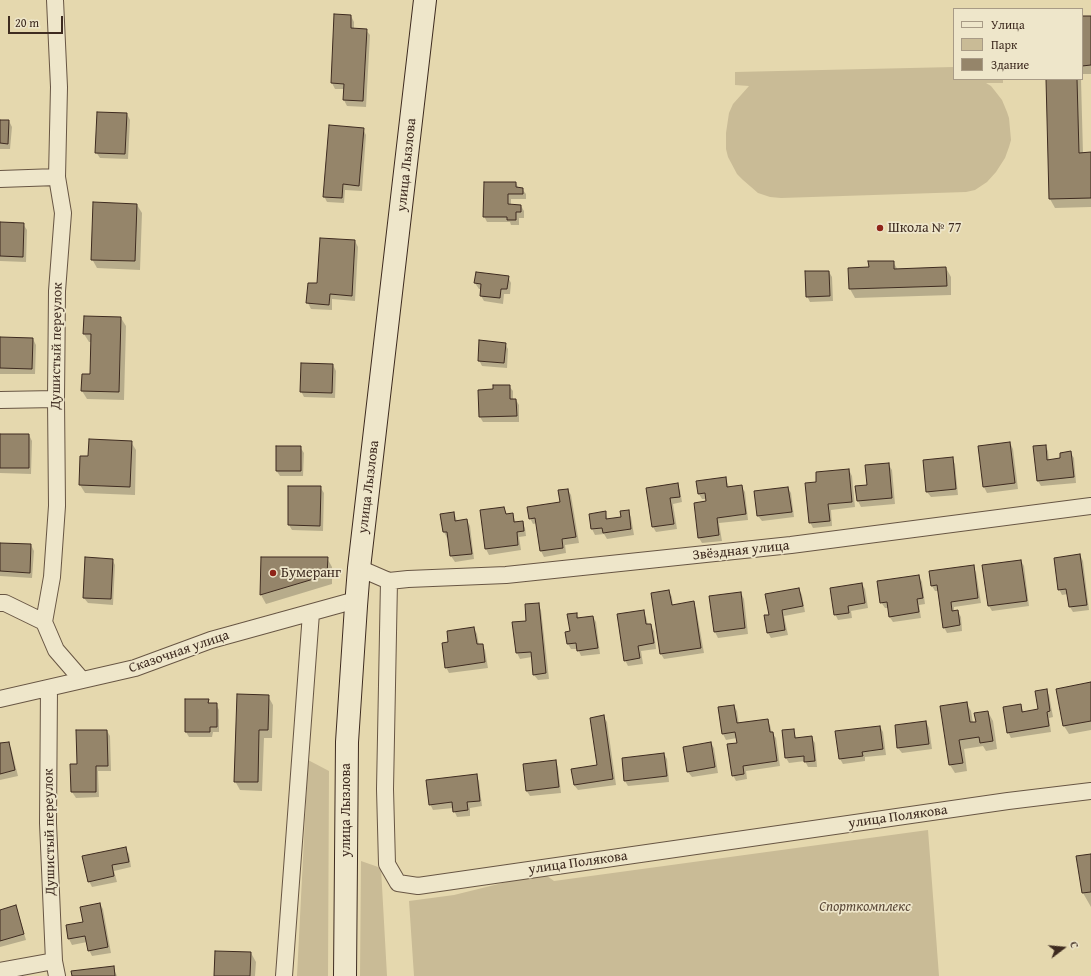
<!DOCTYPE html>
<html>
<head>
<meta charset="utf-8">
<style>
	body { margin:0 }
	#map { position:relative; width:1091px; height:976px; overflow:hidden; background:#e5d8ae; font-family:"Gentium Book Plus",serif }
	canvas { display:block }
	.legend { position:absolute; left:953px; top:8px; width:130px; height:72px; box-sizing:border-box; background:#eee6ca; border:1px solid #a89b86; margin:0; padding:5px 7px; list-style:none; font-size:12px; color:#3e2b20 }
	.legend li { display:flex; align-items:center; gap:8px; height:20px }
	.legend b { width:20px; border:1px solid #a89b86 }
	.north { position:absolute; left:1043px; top:928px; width:40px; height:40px; -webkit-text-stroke:3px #eee6ca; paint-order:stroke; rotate:74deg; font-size:11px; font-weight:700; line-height:16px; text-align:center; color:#3e2b20 }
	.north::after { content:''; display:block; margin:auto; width:14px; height:18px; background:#3e2b20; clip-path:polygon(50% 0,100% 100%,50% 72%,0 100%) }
	.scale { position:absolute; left:8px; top:16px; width:55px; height:18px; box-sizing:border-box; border:2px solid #3e2b20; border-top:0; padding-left:5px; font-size:12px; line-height:14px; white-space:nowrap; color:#3e2b20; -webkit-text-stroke:3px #eee6ca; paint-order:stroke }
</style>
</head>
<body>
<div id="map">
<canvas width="1091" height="976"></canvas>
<ul class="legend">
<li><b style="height:5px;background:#eee6ca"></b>Улица</li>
<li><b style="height:11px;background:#c9bb96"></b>Парк</li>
<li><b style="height:11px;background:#95856a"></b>Здание</li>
</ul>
<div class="north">С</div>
<div class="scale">20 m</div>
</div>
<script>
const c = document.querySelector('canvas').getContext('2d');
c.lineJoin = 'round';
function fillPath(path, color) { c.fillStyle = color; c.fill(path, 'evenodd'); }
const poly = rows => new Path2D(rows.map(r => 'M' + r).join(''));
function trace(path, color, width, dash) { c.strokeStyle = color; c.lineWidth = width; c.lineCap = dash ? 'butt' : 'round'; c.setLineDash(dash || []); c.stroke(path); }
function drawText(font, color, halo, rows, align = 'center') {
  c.font = font + ' "Gentium Book Plus",serif'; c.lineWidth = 3.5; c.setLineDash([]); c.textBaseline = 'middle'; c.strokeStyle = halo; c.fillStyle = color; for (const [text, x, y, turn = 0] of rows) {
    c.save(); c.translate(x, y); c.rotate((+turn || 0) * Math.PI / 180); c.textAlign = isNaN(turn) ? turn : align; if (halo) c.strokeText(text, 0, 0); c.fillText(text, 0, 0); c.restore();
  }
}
const green = poly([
	[954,67,954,79,1003,79,1003,83,986,83,991,86,995,91,1002,100,1007,112,1009,118,1011,140,1009,147,1005,158,996,172,987,182,975,190,966,192,781,198,770,197,758,193,743,180,737,174,728,157,726,149,726,133,729,113,733,104,749,86,735,85,735,72],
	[308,760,329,771,328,976,297,976],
	[928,830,939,976,414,976,409,901,454,895,543,873,554,881],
	[361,861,381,868,387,976,360,976]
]);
const shadow = poly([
	[335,15,351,16,354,22,354,29,366,30,370,35,366,107,347,106,344,100,345,89,335,89,332,83],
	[1082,17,1091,17,1091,74,1082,74],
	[1047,79,1081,79,1083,154,1091,153,1091,207,1055,208,1050,199],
	[127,114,130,120,128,159,100,158,96,152],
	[0,121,9,121,12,127,10,149,0,149],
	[363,129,366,135,362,191,345,190,344,203,327,202,324,196],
	[516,183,519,189,522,189,526,194,526,199,511,199,511,205,521,206,524,211,524,218,519,218,519,225,511,225,510,222,487,222,484,216],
	[137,205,142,213,140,270,97,268,92,259],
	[0,223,23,224,27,230,26,262,0,261],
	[355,241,358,247,355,301,332,299,332,310,311,309,308,303,309,284,318,284],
	[893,262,898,270,946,268,951,277,951,295,855,298,850,289,870,268],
	[829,272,832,277,833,301,810,302,807,296],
	[476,273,508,277,511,283,510,294,504,294,503,304,484,301,481,296,482,289,479,289,475,283],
	[121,318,126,326,124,400,87,399,82,391,91,375,92,342,89,342,84,334],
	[0,338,33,339,36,345,35,374,0,374],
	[505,344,508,349,507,368,482,366,479,360],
	[333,365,336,371,335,398,304,397,301,391],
	[509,386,513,391,513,400,516,400,519,405,519,422,483,422,480,417,494,390],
	[0,434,29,435,32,441,31,474,0,473],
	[131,442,136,450,135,495,85,493,80,485,89,457],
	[1010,443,1013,449,1018,489,987,493,984,487,979,447],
	[1045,446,1048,451,1049,461,1061,459,1070,452,1074,458,1076,483,1041,486,1038,481],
	[300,447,304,453,303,476,280,476,276,470],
	[952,458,955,464,958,495,931,497,927,492],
	[888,464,892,470,895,504,861,507,858,501,856,487,868,486],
	[849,470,852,476,855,507,831,510,832,526,813,528,810,522,818,483],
	[725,478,728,484,729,488,741,486,745,492,748,520,719,523,722,541,702,543,699,538,707,502,706,499,702,499,699,494],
	[677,484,680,490,682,502,673,504,677,529,656,532,653,527],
	[320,487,324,493,323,531,292,530,289,525],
	[788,488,791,493,794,517,762,521,758,516],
	[568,490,571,495,579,543,565,545,566,553,544,557,541,551,537,523,533,524,530,518,561,503],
	[504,508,507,515,513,515,516,523,522,522,525,528,526,536,519,537,521,550,489,555,486,549,481,511],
	[628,511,631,517,634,535,607,539,604,534,595,535,592,529,590,515,605,512,608,520,622,518],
	[454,513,457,521,467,520,470,526,474,559,455,562,451,556,449,537,447,538,444,532],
	[0,544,31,545,34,551,32,578,0,576],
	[1080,555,1083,561,1089,610,1073,612,1070,607,1068,594,1062,595,1059,589],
	[262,558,327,558,332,567,332,584,266,604,261,595],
	[112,559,115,565,113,605,88,603,84,598],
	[1021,561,1024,566,1029,606,992,611,989,606],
	[973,566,976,572,981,603,954,607,954,612,958,612,961,617,962,631,947,633,944,627,939,591,935,591,932,586,930,572],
	[919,576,922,582,925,604,919,605,921,618,893,622,889,616,888,608,885,608,881,602],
	[862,584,865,589,868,608,851,611,852,618,838,620,835,614],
	[799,589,802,595,805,612,784,616,788,635,771,638,768,633,770,615],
	[669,591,672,597,673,606,693,603,696,608,704,653,664,659,661,654,652,594],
	[741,593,744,599,748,634,718,638,715,632,710,597],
	[538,604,541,610,549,679,538,680,534,675,532,657,520,659,517,653,514,623,527,621],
	[643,611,646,617,648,625,650,625,654,631,656,649,641,651,643,664,628,666,625,660],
	[576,614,579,618,593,617,596,622,600,654,581,656,578,649,571,649,568,644],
	[474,628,477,634,479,645,482,645,485,650,488,668,449,673,446,667,450,643],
	[1091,683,1091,730,1069,734,1064,726],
	[1046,690,1049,695,1053,717,1049,718,1051,732,1011,738,1008,732,1020,705,1024,712,1039,710],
	[268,696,273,705,272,738,264,738,262,791,240,790,235,781],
	[208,700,210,704,216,704,219,710,219,732,213,732,212,737,189,737,186,732],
	[966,703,971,711,973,723,977,722,988,712,993,721,997,749,986,751,983,746,964,749,967,771,955,773,950,765],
	[734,706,737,711,739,724,767,720,770,725,772,733,776,738,780,766,746,771,747,779,736,781,733,775,738,743,737,738,726,740,723,734,719,708],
	[603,716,607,722,616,785,578,790,574,785,598,766],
	[926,722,929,728,932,749,902,753,898,748],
	[880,727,883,732,886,755,865,757,865,761,843,764,840,759],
	[793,730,797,739,811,737,815,743,817,767,808,767,805,761,789,763,786,758],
	[107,731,110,736,111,771,98,771,99,797,76,798,72,792,72,765,78,765],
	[8,743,11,748,18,776,0,780,0,744],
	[711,743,714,748,718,773,692,777,688,772,684,748],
	[664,754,667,759,669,782,628,786,625,781],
	[555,761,558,767,561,793,530,796,526,790],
	[476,775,479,781,482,806,470,808,470,816,457,817,453,808,433,810,430,804],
	[125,849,129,854,131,867,114,871,117,882,92,887,89,881],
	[1091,855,1091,907,1083,893],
	[100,904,103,909,111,953,92,956,89,950,87,942,72,945,69,939,67,926,84,923],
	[15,907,18,912,26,940,0,947,0,911],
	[251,953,256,962,255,976,215,976],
	[113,967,117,976,73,976]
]);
const building = poly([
	[334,14,351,15,351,28,367,29,363,101,343,100,344,84,331,83,334,14],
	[1082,16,1091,16,1091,65,1082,66,1082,16],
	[1046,79,1077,79,1079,153,1091,152,1091,198,1049,199,1046,79],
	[97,112,127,113,125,154,95,153,97,112],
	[0,120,9,120,8,144,0,143,0,120],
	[329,125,364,128,359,186,343,184,342,198,323,197,329,125],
	[484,182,516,182,516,187,523,188,523,194,508,194,508,204,521,205,521,212,516,212,516,220,507,220,507,217,483,217,484,182],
	[93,202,137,204,135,261,91,260,93,202],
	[0,222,24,223,23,257,0,256,0,222],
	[320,238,355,240,352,296,330,294,329,305,306,303,308,283,317,283,320,238],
	[868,261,894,261,894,269,946,267,947,286,849,289,848,268,869,267,868,261],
	[805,271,829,271,830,296,806,297,805,271],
	[476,272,509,276,507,289,501,289,500,298,480,296,481,284,474,283,476,272],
	[84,316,121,317,119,392,81,391,82,374,90,374,91,334,83,334,84,316],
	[0,337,33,338,32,369,0,368,0,337],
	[479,340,506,343,504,363,478,361,479,340],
	[301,363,333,364,332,393,300,392,301,363],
	[493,385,510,385,510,399,516,399,517,416,479,417,478,390,493,389,493,385],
	[0,434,29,434,29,468,0,468,0,434],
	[89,439,132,441,130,487,79,485,80,456,88,456,89,439],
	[1010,442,1015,483,983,487,978,446,1010,442],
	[1046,445,1047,460,1060,458,1060,453,1071,451,1074,477,1037,481,1033,446,1046,445],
	[276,446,301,446,301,471,276,471,276,446],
	[953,457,956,489,926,492,923,460,953,457],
	[889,463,892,498,857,501,855,486,867,485,865,465,889,463],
	[849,469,852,502,828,504,830,521,809,523,805,483,816,482,816,472,849,469],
	[726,477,727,487,742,485,746,514,717,518,719,535,698,538,694,503,706,501,705,493,698,494,696,481,726,477],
	[678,483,680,497,670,498,674,524,652,527,646,488,678,483],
	[288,486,321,486,320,526,288,525,288,486],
	[788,487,792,512,757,516,754,491,788,487],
	[568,489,576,537,562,539,563,548,540,551,535,518,529,519,527,507,560,502,558,490,568,489],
	[504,507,506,514,513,513,514,522,523,521,524,531,517,532,518,545,485,549,480,510,504,507],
	[629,510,631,529,603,533,602,528,591,529,589,514,606,511,606,519,621,517,620,511,629,510],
	[454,512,455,521,467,519,472,554,450,556,447,532,443,532,440,514,454,512],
	[0,543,31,544,30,573,0,571,0,543],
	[1080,554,1087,605,1069,607,1066,589,1058,590,1054,558,1080,554],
	[85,557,113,559,111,599,83,598,85,557],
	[261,557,328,557,327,575,260,595,261,557],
	[1021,560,1027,601,988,606,982,565,1021,560],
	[974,565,978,598,951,602,952,611,958,610,960,625,943,628,937,585,931,586,929,571,974,565],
	[919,575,923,598,917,599,919,612,889,617,887,602,880,603,877,581,919,575],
	[862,583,865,603,848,606,849,613,834,615,830,588,862,583],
	[799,588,803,606,782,610,785,630,767,633,764,615,769,615,765,594,799,588],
	[669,590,672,605,694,601,701,648,660,654,651,593,669,590],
	[741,592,745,628,714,632,709,596,741,592],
	[539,603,546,673,533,675,531,652,516,653,512,622,526,621,525,604,539,603],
	[644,610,646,624,651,624,654,643,638,646,640,658,624,661,617,614,644,610],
	[577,613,577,618,593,616,598,648,577,651,576,643,567,644,565,632,570,631,567,614,577,613],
	[474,627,477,644,483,644,485,662,445,668,442,643,448,642,447,631,474,627],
	[1091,682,1091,721,1063,726,1056,689,1091,682],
	[1047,689,1050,711,1047,712,1049,726,1007,733,1003,707,1021,704,1022,712,1038,709,1035,691,1047,689],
	[237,694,269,695,268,730,259,730,258,782,234,782,237,694],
	[185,699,209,699,208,703,217,703,217,727,210,727,210,732,185,732,185,699],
	[967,702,970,722,976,722,974,713,988,711,993,741,980,743,979,737,959,740,963,763,949,765,940,706,967,702],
	[734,705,737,723,768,719,770,732,773,732,777,761,743,766,744,774,732,776,727,744,737,743,735,732,722,734,718,707,734,705],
	[604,715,613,779,574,785,571,769,597,765,590,718,604,715],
	[926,721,929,744,897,748,895,725,926,721],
	[880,726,883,749,862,752,863,756,839,759,835,731,880,726],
	[794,729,795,738,812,736,815,761,804,762,804,756,785,758,782,730,794,729],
	[76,730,107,730,108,766,96,766,96,792,71,792,70,764,77,764,76,730],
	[9,742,15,770,0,774,0,743,9,742],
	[711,742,715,767,687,772,683,747,711,742],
	[664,753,667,776,624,781,622,758,664,753],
	[556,760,559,787,526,791,523,764,556,760],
	[477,774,480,801,467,802,468,810,453,812,452,802,429,805,426,780,477,774],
	[126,847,129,862,112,865,114,876,88,882,82,856,126,847],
	[1091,854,1091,892,1082,893,1076,856,1091,854],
	[100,903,108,947,88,951,85,936,68,939,66,925,83,922,80,907,100,903],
	[16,905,24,934,0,941,0,910,16,905],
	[215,951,251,952,250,976,214,976,215,951],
	[114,966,115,976,72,976,71,971,114,966]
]);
const minor = poly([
	[55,0,59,87,57,177,63,213,57,291,56,399,57,506,52,577,44,622,56,650,82,680],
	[0,179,57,177],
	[0,400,56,399],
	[359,568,389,581,385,789,387,864,398,883,418,886,1008,801,1091,791],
	[389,581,408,579,506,575,791,545,1091,506],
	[0,603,5,603,44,622],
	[49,688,48,823,54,961,57,976],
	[0,699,135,668,211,640,356,600],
	[0,971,54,961],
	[284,976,311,613]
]);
const secondary = poly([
	[345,976,347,742,356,606,359,568,425,0]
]);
const markers = [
	[880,228,4,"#8f2418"],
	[273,573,4,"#8f2418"]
];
const streetNames = [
	["улица Лызлова",407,165,-84],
	["Душистый переулок",57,346,-89],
	["улица Лызлова",369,487,-83],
	["Звёздная улица",741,551,-6],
	["Сказочная улица",179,652,-19],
	["улица Лызлова",346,810,-90],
	["улица Полякова",898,817,-8],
	["Душистый переулок",50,832,-91],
	["улица Полякова",578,863,-8]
];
const poiNames = [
	["Школа № 77",888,228],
	["Бумеранг",281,573]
];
const parkNames = [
	["Спорткомплекс",865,907]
];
fillPath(green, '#c9bb96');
fillPath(shadow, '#0003');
fillPath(building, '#95856a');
trace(building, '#3e2b20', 1);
trace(minor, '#685644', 18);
trace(secondary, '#3e2b20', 24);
trace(minor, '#eee6ca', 16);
trace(secondary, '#eee6ca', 22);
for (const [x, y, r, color] of markers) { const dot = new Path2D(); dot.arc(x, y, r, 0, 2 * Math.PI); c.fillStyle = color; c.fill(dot); trace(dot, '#eee6ca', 1.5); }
drawText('14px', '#3e2b20', '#eee6ca', streetNames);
drawText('14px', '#3e2b20', '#eee6ca', poiNames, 'left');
drawText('italic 14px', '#5a4838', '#eee6ca', parkNames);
</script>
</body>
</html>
